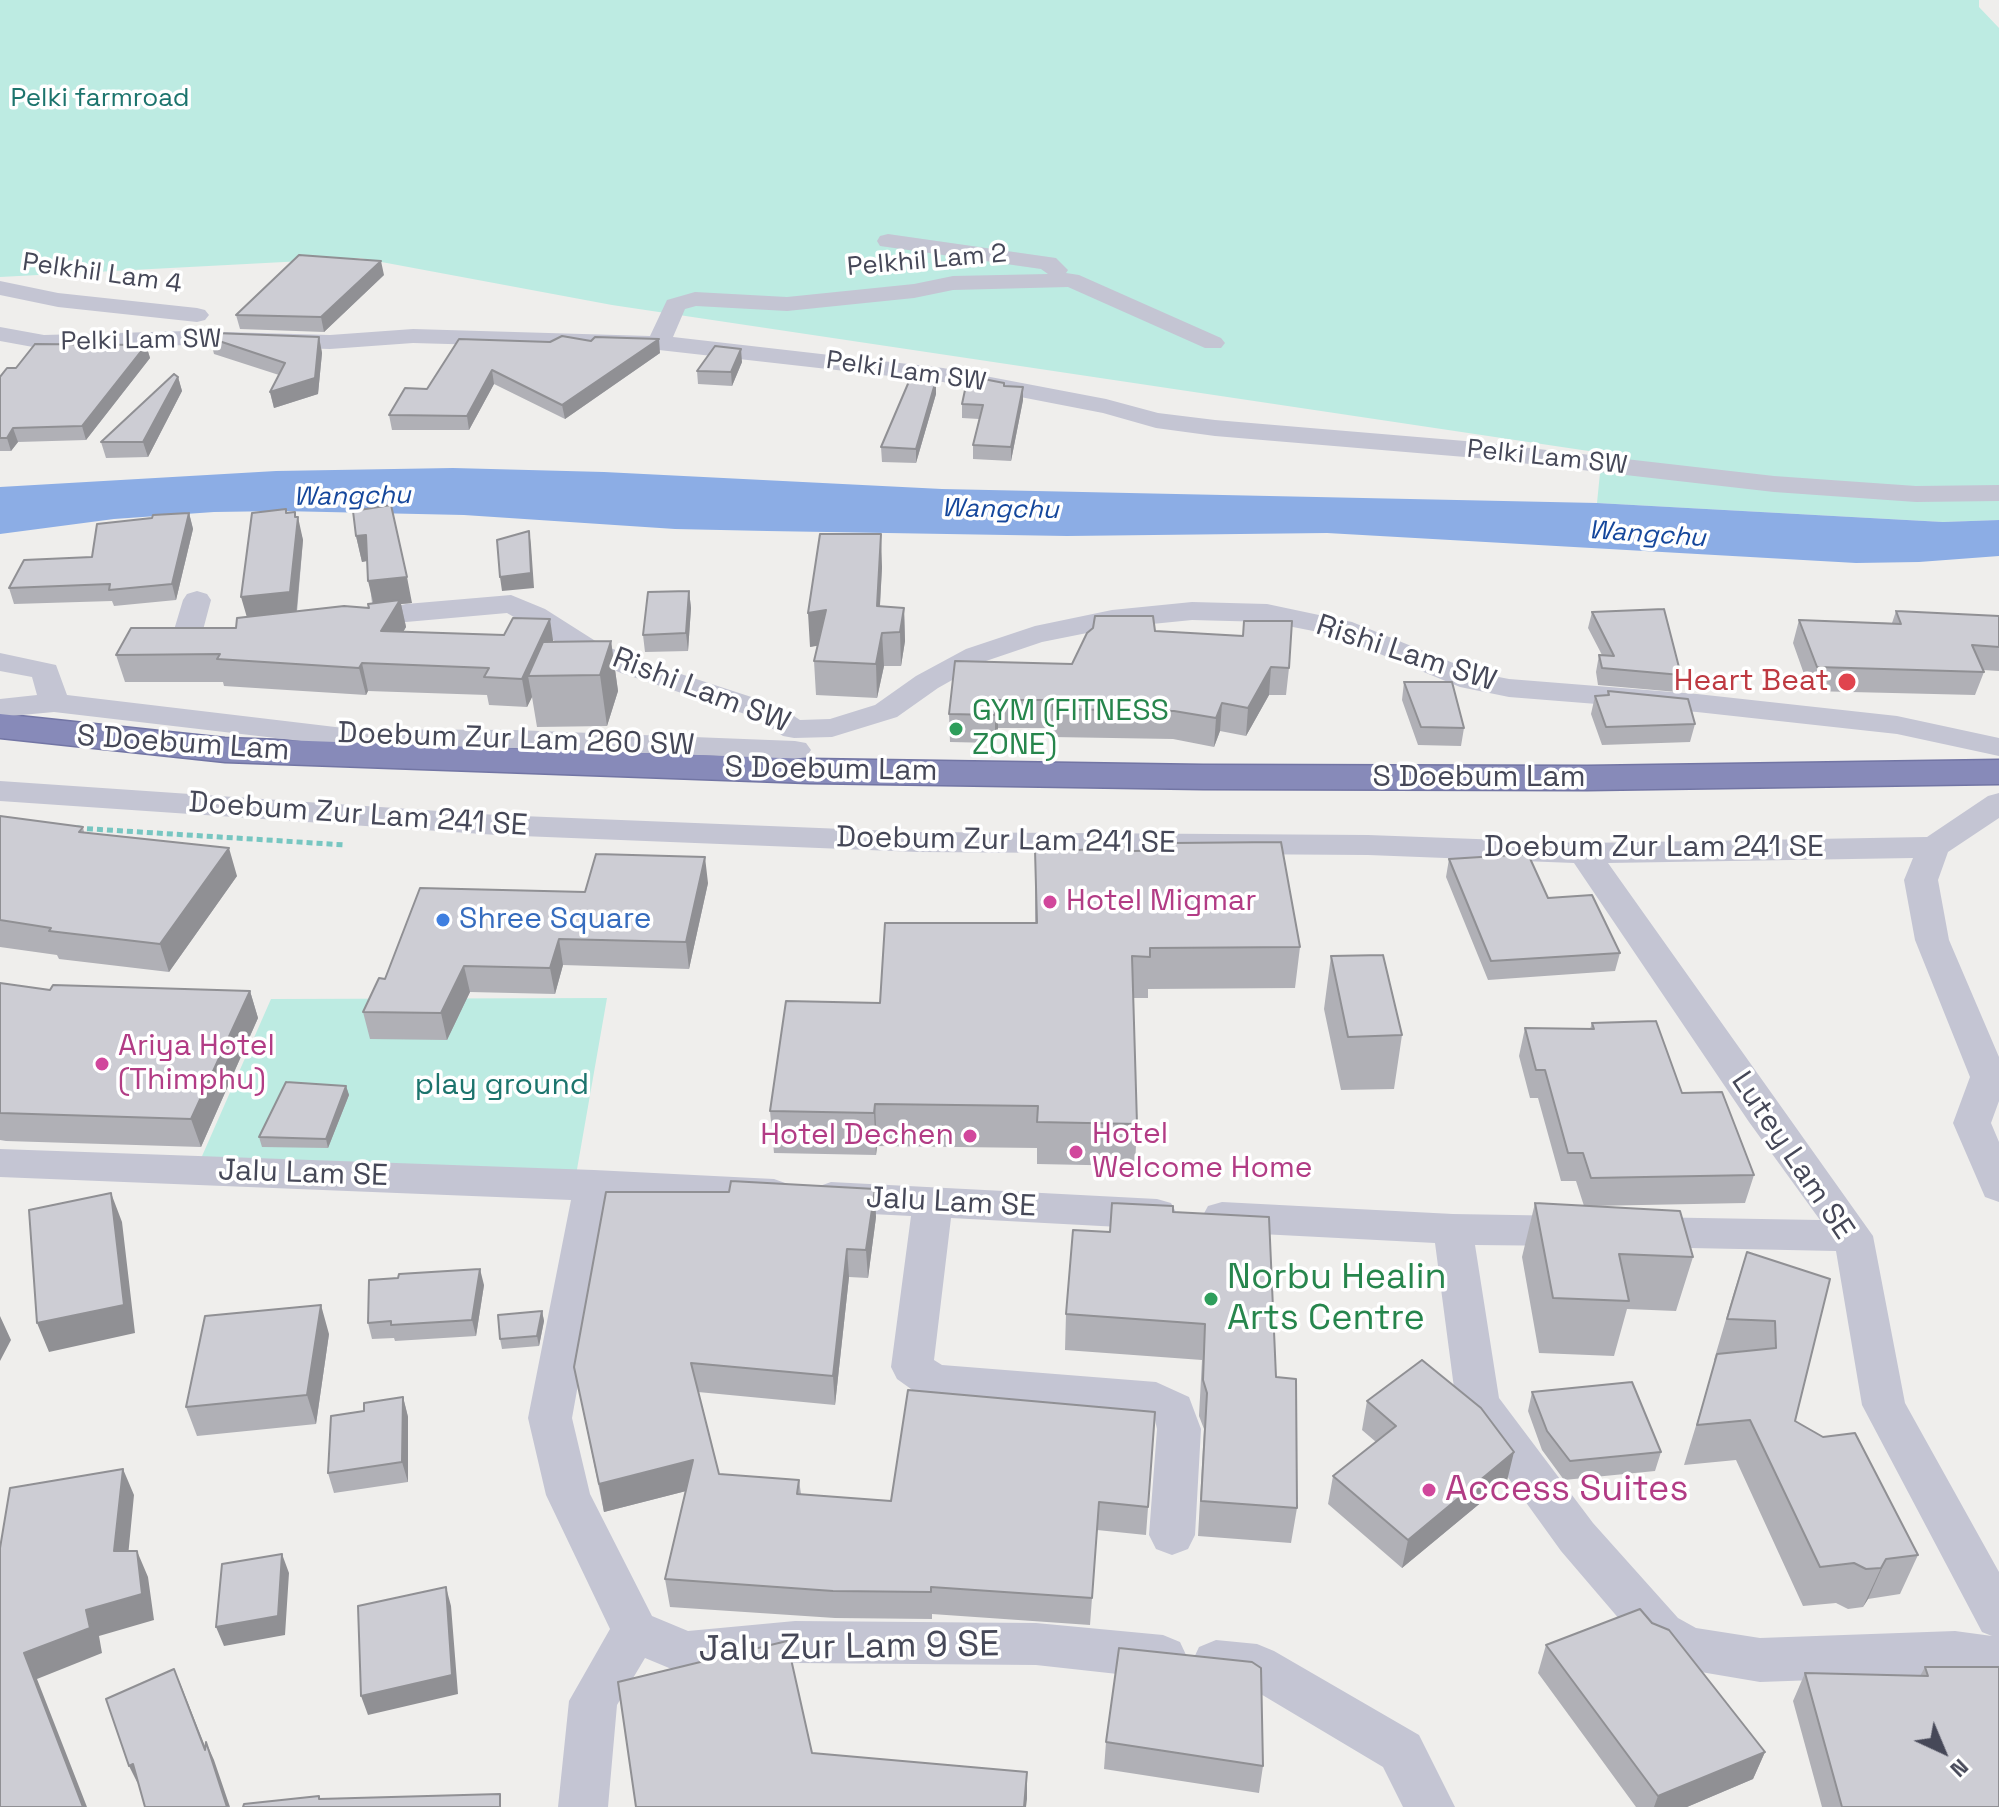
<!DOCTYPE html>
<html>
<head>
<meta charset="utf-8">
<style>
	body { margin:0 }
	#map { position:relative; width:1999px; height:1807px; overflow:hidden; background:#efeeec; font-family:"Space Grotesk",sans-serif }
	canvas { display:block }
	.north { position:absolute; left:1903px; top:1711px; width:80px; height:80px; -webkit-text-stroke:6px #fff; paint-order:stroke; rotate:136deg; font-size:22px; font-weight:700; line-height:32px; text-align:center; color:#464858 }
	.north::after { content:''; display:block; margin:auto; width:28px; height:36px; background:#464858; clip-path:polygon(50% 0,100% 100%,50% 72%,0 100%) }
</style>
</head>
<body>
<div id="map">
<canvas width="1999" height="1807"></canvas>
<div class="north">N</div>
</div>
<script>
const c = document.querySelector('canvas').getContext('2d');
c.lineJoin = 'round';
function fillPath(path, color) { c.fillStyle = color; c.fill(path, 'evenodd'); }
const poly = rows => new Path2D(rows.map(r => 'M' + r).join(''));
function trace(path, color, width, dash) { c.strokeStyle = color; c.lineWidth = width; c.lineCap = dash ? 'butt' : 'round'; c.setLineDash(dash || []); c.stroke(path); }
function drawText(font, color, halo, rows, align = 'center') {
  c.font = font + ' "Space Grotesk",sans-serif'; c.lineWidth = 7; c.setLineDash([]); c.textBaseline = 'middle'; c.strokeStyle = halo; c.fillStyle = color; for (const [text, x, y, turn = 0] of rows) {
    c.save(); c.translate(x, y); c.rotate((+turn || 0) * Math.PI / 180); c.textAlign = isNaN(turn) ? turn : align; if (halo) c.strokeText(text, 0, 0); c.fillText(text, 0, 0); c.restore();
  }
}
const green = poly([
	[0,0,1979,0,1979,7,1999,28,1999,520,1943,522,1597,503,1602,453,612,305,360,258,0,277],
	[607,998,576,1175,199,1163,271,999]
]);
const water = poly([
	[453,468,604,472,942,489,1597,503,1943,522,1999,520,1999,556,1919,562,1856,563,1327,533,1067,536,767,531,675,529,464,515,281,511,214,512,114,519,0,534,0,487,276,471]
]);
const path = poly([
	[77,828,346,845]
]);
const minor = poly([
	[888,234,1056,258,1068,270,1066,273,1079,275,1221,338,1225,343,1221,348,1205,348,1068,287,953,290,914,298,787,311,696,306,685,309,673,337,943,368,1106,399,1158,413,1215,420,1477,442,1774,476,1916,486,1999,485,1999,501,1916,502,1774,492,1477,458,1215,436,1156,428,1103,413,943,382,659,350,413,343,330,349,188,345,44,349,0,341,0,327,44,335,188,331,330,335,413,329,650,336,667,300,695,292,787,297,914,284,953,276,1048,274,1041,269,880,246,877,241,880,236,888,234],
	[0,281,58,293,197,308,205,310,209,315,205,320,197,322,58,307,0,295,0,281],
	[197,591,207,594,211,600,203,630,230,631,235,637,230,643,186,649,176,646,171,640,183,600,187,594,197,591],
	[511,595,545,609,597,642,641,661,779,706,800,720,830,719,875,705,916,676,966,649,1035,626,1112,610,1192,602,1267,604,1352,622,1478,673,1509,679,1697,694,1897,716,1999,738,1999,756,1897,734,1697,712,1509,697,1460,687,1334,635,1267,622,1192,620,1112,628,1042,642,986,661,938,688,897,717,832,737,794,738,783,736,757,718,621,673,577,654,507,613,406,622,356,632,346,629,342,623,346,617,406,604,511,595],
	[0,653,56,665,67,695,352,729,515,730,795,741,806,743,811,750,806,757,795,759,515,748,352,747,54,712,0,717,0,699,37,695,32,677,0,671,0,653],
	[0,781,497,815,918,832,1368,835,1584,843,1927,837,1988,796,1999,793,1999,818,1948,852,1938,880,1949,940,1999,1057,1999,1101,1991,1123,1999,1142,1999,1202,1985,1197,1953,1123,1970,1077,1915,940,1904,880,1913,858,1608,863,1873,1236,1905,1403,1999,1572,1999,1680,1955,1675,1760,1682,1689,1670,1644,1648,1561,1551,1463,1415,1456,1403,1435,1243,1222,1232,1208,1228,1202,1217,1208,1206,1222,1202,1453,1214,1573,1216,1587,1220,1593,1231,1587,1242,1573,1246,1475,1245,1499,1398,1593,1523,1678,1618,1696,1628,1760,1638,1955,1631,1992,1636,1982,1632,1862,1405,1836,1251,1642,1247,1628,1243,1622,1232,1628,1221,1642,1217,1820,1220,1749,1122,1574,863,1368,855,918,852,497,835,0,801,0,781],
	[0,1149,594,1170,774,1179,788,1184,794,1194,788,1204,774,1209,611,1202,572,1418,590,1494,652,1616,688,1631,795,1621,1036,1623,1163,1635,1180,1642,1187,1657,1180,1672,1163,1679,1036,1665,795,1663,686,1675,645,1658,617,1705,608,1807,558,1807,569,1701,610,1629,546,1495,528,1418,571,1200,0,1177,0,1149],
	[831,1182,1157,1199,1171,1203,1177,1214,1171,1225,1157,1229,951,1218,934,1360,942,1365,1156,1382,1189,1397,1201,1429,1195,1535,1188,1549,1172,1555,1156,1549,1149,1535,1157,1429,1155,1420,1149,1417,933,1399,918,1394,897,1379,891,1367,911,1216,831,1212,817,1207,811,1197,817,1187,831,1182],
	[1216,1640,1257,1644,1274,1651,1419,1735,1455,1807,1403,1807,1383,1767,1249,1687,1216,1684,1199,1677,1192,1662,1199,1647,1216,1640]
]);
const highway = poly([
	[0,714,225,738,809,759,1203,765,1587,766,1999,760,1999,784,1587,790,1203,789,809,783,225,762,0,738,0,714]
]);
const wall = poly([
	[384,275,324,332,240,329,236,315],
	[319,337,322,353,318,394,274,408,270,392,279,375,214,354,210,338],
	[459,339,660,353,565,419,494,384,469,430,392,430,389,415,427,389],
	[146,345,150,358,86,440,18,442,11,451,0,451,0,377,16,368],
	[742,362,732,386,698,384,697,371],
	[178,377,182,391,148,457,106,458,101,442],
	[936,380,936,394,916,463,882,462,881,447],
	[1004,386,1023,387,1023,400,1011,461,973,459,973,445,979,419,962,418,962,404],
	[189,513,193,529,176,600,114,606,112,601,14,604,9,588,92,557,152,518],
	[287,513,296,517,303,540,297,612,369,608,372,603,367,561,362,562,356,536,412,603,401,604,406,627,403,632,553,642,611,641,618,691,607,726,537,727,532,697,527,707,489,705,487,695,368,691,366,695,224,686,223,682,125,682,116,655,236,628,247,617],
	[882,567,880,606,904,608,905,641,901,666,884,666,877,698,816,695,814,661,818,645,810,647],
	[689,591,691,608,688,651,645,652,643,635],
	[1896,611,1999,616,1999,671,1983,670,1984,672,1975,695,1810,691,1793,643,1799,620,1892,623],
	[1592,612,1681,675,1677,692,1598,685,1596,672,1599,655,1602,655,1588,628],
	[1155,631,1289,668,1286,695,1269,695,1246,736,1220,731,1214,747,1173,739,1052,737,1052,728,998,728,995,743,950,742,949,714],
	[1404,682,1464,728,1461,746,1418,745,1402,700],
	[1608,691,1695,724,1690,742,1602,745,1591,714,1595,696,1607,695],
	[0,816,83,827,84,832,237,876,169,972,59,959,57,955,0,947],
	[1173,843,1300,947,1295,988,1148,989,1148,998,1133,998,1137,1124,1135,1166,1037,1164,1037,1148,877,1146,876,1155,774,1153,770,1111,880,1003,1035,923,1035,850,1173,850],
	[1449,859,1548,898,1620,953,1615,971,1488,980,1446,877],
	[708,883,689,969,563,965,555,994,470,992,447,1040,370,1039,363,1012,385,979,585,892],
	[1331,956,1402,1035,1394,1089,1341,1090,1324,1009],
	[0,983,50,990,250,991,258,1018,201,1147,6,1141,0,1140],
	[1592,1023,1682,1093,1754,1175,1745,1203,1590,1206,1693,1257,1676,1311,1627,1309,1614,1356,1539,1353,1522,1257,1535,1203,1584,1206,1576,1181,1561,1181,1538,1098,1530,1098,1519,1056,1525,1028,1590,1029],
	[346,1086,349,1095,328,1148,262,1147,259,1137],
	[876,1217,868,1278,849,1277,835,1405,698,1392,719,1474,799,1480,801,1494,891,1501,1155,1412,1146,1535,1097,1530,1090,1625,932,1614,932,1619,835,1618,670,1607,665,1579,686,1491,604,1512,574,1367],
	[1110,1232,1276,1377,1297,1508,1291,1543,1198,1536,1204,1429,1199,1416,1202,1360,1065,1350,1066,1314],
	[1747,1252,1830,1279,1795,1421,1918,1555,1900,1594,1868,1599,1863,1607,1848,1609,1836,1603,1803,1606,1736,1460,1684,1465,1716,1360,1714,1360,1734,1292],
	[484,1285,476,1336,395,1341,394,1338,372,1339,368,1323],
	[542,1311,544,1321,539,1346,502,1349,500,1339],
	[329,1334,316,1424,197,1436,186,1407],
	[1532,1392,1661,1452,1655,1471,1564,1480,1542,1450,1528,1411],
	[403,1397,408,1417,408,1482,334,1493,328,1473,364,1411],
	[1367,1401,1507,1481,1402,1568,1328,1504,1333,1476,1376,1442,1362,1430],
	[1546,1645,1765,1752,1753,1779,1687,1807,1636,1807,1538,1673],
	[1925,1667,1999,1807,1822,1807,1793,1701,1805,1673,1920,1676],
	[1106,1742,1263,1766,1259,1793,1104,1769]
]);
const shadedWall = poly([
	[381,261,384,275,324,332,321,317],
	[319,337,322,353,318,394,274,408,270,392],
	[659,339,660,353,565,419,562,405],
	[146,345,150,358,86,440,82,426],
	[741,349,742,362,732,386,731,372],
	[492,370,494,384,469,430,467,416],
	[178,377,182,391,148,457,143,442],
	[936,380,936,394,916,463,916,449],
	[1023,387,1023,400,1011,461,1011,447],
	[13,428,18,442,11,451,7,438],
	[295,512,297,522,298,517,303,540,296,616,248,621,241,597,295,517],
	[189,513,193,529,176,600,172,584],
	[529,531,531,545,534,588,502,591,500,577],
	[881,534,882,567,878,639,877,606],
	[366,535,371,560,362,562,356,536],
	[407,577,412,603,401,604,406,627,387,659,368,581],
	[689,591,691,608,688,651,686,633],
	[904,608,905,641,901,666,900,632],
	[826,610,828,644,810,647,808,613],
	[550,619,554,647,528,676,532,697,527,707,522,679],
	[882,633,884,666,877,698,876,664],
	[611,641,618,691,607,726,600,675],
	[362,663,368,691,366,695,359,668],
	[1271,667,1269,695,1246,736,1248,708],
	[998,700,998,728,995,743,995,715],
	[1222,703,1220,731,1214,747,1216,718],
	[229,848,237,876,169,972,160,944],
	[705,857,708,883,689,969,686,942],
	[559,939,563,965,555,994,550,968],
	[464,966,470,992,447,1040,441,1013],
	[250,991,258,1018,201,1147,191,1119],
	[346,1086,349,1095,328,1148,326,1139],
	[875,1104,877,1146,876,1155,874,1113],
	[875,1189,876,1217,868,1278,866,1250],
	[111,1193,122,1222,135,1333,49,1352,37,1323],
	[847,1249,849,1277,835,1405,833,1376],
	[480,1269,484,1285,476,1336,472,1320],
	[321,1305,329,1334,316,1424,307,1395],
	[542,1311,544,1321,539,1346,537,1336],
	[0,1316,11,1340,0,1361],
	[403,1397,408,1417,408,1482,402,1462],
	[1514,1452,1507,1481,1402,1568,1408,1540],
	[693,1460,698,1488,604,1512,599,1484],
	[123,1469,134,1495,126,1577,114,1551],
	[137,1551,148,1577,154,1620,99,1636,102,1653,37,1679,87,1807,83,1807,24,1653,86,1610],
	[282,1554,289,1573,285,1635,224,1646,216,1627],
	[1886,1559,1868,1599,1863,1607,1881,1568],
	[446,1587,451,1606,458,1694,368,1715,361,1696],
	[174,1669,182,1688,214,1769,205,1750],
	[206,1742,214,1760,230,1807,227,1807],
	[1765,1752,1753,1779,1687,1807,1654,1807,1658,1796],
	[133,1764,138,1784,129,1766],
	[1027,1772,1027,1799,1026,1807,1024,1807]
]);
const building = poly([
	[299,255,381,261,321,317,236,315,299,255],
	[215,333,319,337,315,378,270,392,285,363,210,338,215,333],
	[562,336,591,341,595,337,659,339,562,405,492,370,467,416,389,415,405,388,427,389,459,339,550,342,562,336],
	[35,344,146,345,82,426,13,428,7,438,0,438,0,377,7,368,16,368,35,344],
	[715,346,741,349,731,372,697,371,715,346],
	[174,374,178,377,143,442,101,442,174,374],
	[968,376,1004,383,1004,386,1023,387,1011,447,973,445,983,405,962,404,968,376],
	[910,379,936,380,916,449,881,447,910,379],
	[391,505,407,577,368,581,366,535,356,536,353,511,391,505],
	[286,509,286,513,295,512,295,517,298,517,290,592,241,597,252,513,286,509],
	[189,513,172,584,109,590,110,584,9,588,24,560,92,557,97,524,152,518,153,515,189,513],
	[529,531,531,573,500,577,497,540,529,531],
	[820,534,881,534,877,606,904,608,900,632,882,633,876,664,814,661,826,610,808,613,820,534],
	[689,591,686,633,643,635,648,592,689,591],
	[400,600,381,631,504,635,513,618,550,619,522,679,484,677,489,668,362,663,359,668,217,659,220,654,116,655,131,628,236,628,237,618,344,606,369,608,368,604,400,600],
	[1664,609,1681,675,1602,668,1599,655,1614,656,1592,612,1664,609],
	[1896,611,1999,616,1999,647,1972,645,1984,672,1817,667,1799,620,1901,624,1896,611],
	[1095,616,1153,616,1155,631,1243,636,1244,621,1292,621,1289,668,1271,667,1248,708,1222,703,1216,718,1174,711,1053,709,1053,700,998,700,995,715,949,714,955,661,1072,664,1087,633,1093,628,1095,616],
	[611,641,600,675,528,676,543,642,611,641],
	[1404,682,1452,682,1464,728,1421,727,1404,682],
	[1608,691,1688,699,1695,724,1606,727,1595,696,1609,695,1608,691],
	[0,816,83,827,79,832,229,848,160,944,49,931,51,928,0,920,0,816],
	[1281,842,1300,947,1150,948,1150,957,1132,956,1137,1124,1037,1122,1038,1106,875,1104,874,1113,770,1111,786,1001,880,1003,885,923,1037,923,1035,850,1050,851,1057,845,1071,845,1079,850,1123,846,1132,851,1174,850,1173,843,1281,842],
	[596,854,705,857,686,942,559,939,550,968,464,966,441,1013,363,1012,379,978,385,979,420,888,585,892,596,854],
	[1528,854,1548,898,1592,895,1620,953,1491,961,1449,859,1528,854],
	[1383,955,1402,1035,1348,1037,1331,956,1383,955],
	[0,983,50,990,53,985,250,991,191,1119,0,1113,0,983],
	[1656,1021,1682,1093,1722,1092,1754,1175,1591,1178,1583,1153,1568,1153,1545,1070,1536,1070,1525,1028,1594,1029,1592,1023,1656,1021],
	[286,1082,346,1086,326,1139,259,1137,286,1082],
	[731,1181,875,1189,866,1250,847,1249,833,1376,691,1363,719,1474,799,1480,797,1494,891,1501,908,1390,1155,1412,1148,1507,1099,1502,1092,1598,931,1587,931,1592,833,1591,665,1579,693,1460,599,1484,574,1367,606,1192,729,1192,731,1181],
	[111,1193,124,1305,37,1323,29,1210,111,1193],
	[1112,1203,1173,1206,1173,1212,1269,1217,1276,1377,1296,1379,1297,1508,1201,1501,1207,1393,1203,1380,1205,1324,1066,1314,1073,1230,1110,1232,1112,1203],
	[1535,1203,1680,1211,1693,1257,1619,1254,1629,1301,1553,1298,1535,1203],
	[1747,1252,1830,1279,1795,1421,1823,1437,1855,1433,1918,1555,1886,1559,1881,1568,1866,1569,1854,1563,1820,1567,1750,1420,1697,1425,1717,1354,1776,1348,1775,1321,1727,1319,1747,1252],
	[480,1269,472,1320,391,1325,391,1321,368,1323,369,1280,398,1278,399,1274,480,1269],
	[321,1305,307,1395,186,1407,205,1316,321,1305],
	[542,1311,537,1336,500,1339,498,1315,542,1311],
	[1422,1360,1481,1408,1514,1452,1408,1540,1333,1476,1396,1426,1367,1401,1422,1360],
	[1632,1382,1661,1452,1570,1461,1547,1431,1532,1392,1632,1382],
	[403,1397,402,1462,328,1473,331,1416,364,1411,364,1403,403,1397],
	[123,1469,114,1551,137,1551,142,1594,86,1610,90,1628,24,1653,83,1807,0,1807,0,1548,10,1488,123,1469],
	[282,1554,278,1616,216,1627,222,1564,282,1554],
	[446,1587,452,1675,361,1696,358,1606,446,1587],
	[1640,1609,1652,1623,1669,1630,1765,1752,1658,1796,1546,1645,1640,1609],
	[787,1641,812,1753,1027,1772,1024,1807,636,1807,618,1682,787,1641],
	[1119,1648,1252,1662,1261,1668,1263,1766,1106,1742,1119,1648],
	[1925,1667,1999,1667,1999,1807,1842,1807,1805,1673,1928,1676,1925,1667],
	[174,1669,205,1750,206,1742,227,1807,145,1807,133,1764,129,1766,106,1699,174,1669],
	[500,1794,500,1807,243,1807,244,1804,319,1796,319,1799,500,1794]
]);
const markers = [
	[1847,682,10,"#e0444e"],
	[956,729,8,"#2e9e5b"],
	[1050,902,8,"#d1479c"],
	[443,920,8,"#3f7fe0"],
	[102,1064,8,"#d1479c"],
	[970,1136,8,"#d1479c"],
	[1076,1152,8,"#d1479c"],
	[1211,1299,8,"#2e9e5b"],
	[1429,1490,8,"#d1479c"]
];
const farParknames = [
	["Pelki farmroad",100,99]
];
const farStreetnames = [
	["Pelkhil Lam 2",927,261,-5],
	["Pelkhil Lam 4",102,274,8],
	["Pelki Lam SW",141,341,-1],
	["Pelki Lam SW",906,372,8],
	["Pelki Lam SW",1547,458,6]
];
const farWaternames = [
	["Wangchu",352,497,-1],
	["Wangchu",1000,510,1],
	["Wangchu",1647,535,4]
];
const streetNames = [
	["Rishi Lam SW",1406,654,18],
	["Rishi Lam SW",701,691,21],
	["Doebum Zur Lam 260 SW",516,740,2],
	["S Doebum Lam",183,744,4],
	["S Doebum Lam",831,770,1],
	["S Doebum Lam",1479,778],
	["Doebum Zur Lam 241 SE",358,815,4],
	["Doebum Zur Lam 241 SE",1006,841,1],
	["Doebum Zur Lam 241 SE",1654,848],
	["Lutey Lam SE",1792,1156,56],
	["Jalu Lam SE",303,1174,2],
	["Jalu Lam SE",951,1203,3]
];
const healthNames = [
	["Heart Beat",1829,682]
];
const leisureNames = [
	["GYM (FITNESS",972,712],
	["ZONE)",972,746]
];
const hotelNames = [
	["Hotel Migmar",1066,902],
	["Ariya Hotel",118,1047],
	["(Thimphu)",118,1081],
	["Hotel",1092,1135],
	["Welcome Home",1092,1169],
	["Hotel Dechen",954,1136,"right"]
];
const shopNames = [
	["Shree Square",459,920]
];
const parkNames = [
	["play ground",502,1086]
];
const nearLeisurenames = [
	["Norbu Healin",1227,1278],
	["Arts Centre",1227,1319]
];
const nearHotelnames = [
	["Access Suites",1445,1490]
];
const nearStreetnames = [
	["Jalu Zur Lam 9 SE",849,1648,-1]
];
fillPath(green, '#bdebe2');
fillPath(water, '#8cade5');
trace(highway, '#7275a4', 3);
trace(path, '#77c6c1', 5, [6, 4]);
fillPath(minor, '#c4c5d3');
fillPath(highway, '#878ab9');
fillPath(wall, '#b0b0b6');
fillPath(shadedWall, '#909094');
fillPath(building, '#cdcdd4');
trace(building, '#909094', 2);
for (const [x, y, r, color] of markers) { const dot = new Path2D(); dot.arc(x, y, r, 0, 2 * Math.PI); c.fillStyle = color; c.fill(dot); trace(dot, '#fff', 3); }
drawText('26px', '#1c746d', '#fff', farParknames);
drawText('26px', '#464858', '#fff', farStreetnames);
drawText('italic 26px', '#15479c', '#fff', farWaternames);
drawText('30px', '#464858', '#fff', streetNames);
drawText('30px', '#be3a42', '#fff', healthNames, 'right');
drawText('30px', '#27864d', '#fff', leisureNames, 'left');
drawText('30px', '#b23c85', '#fff', hotelNames, 'left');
drawText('30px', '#366cbe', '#fff', shopNames, 'left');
drawText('30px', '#1c746d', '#fff', parkNames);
drawText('36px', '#27864d', '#fff', nearLeisurenames, 'left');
drawText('36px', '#b23c85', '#fff', nearHotelnames, 'left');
drawText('36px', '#464858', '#fff', nearStreetnames);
</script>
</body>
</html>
